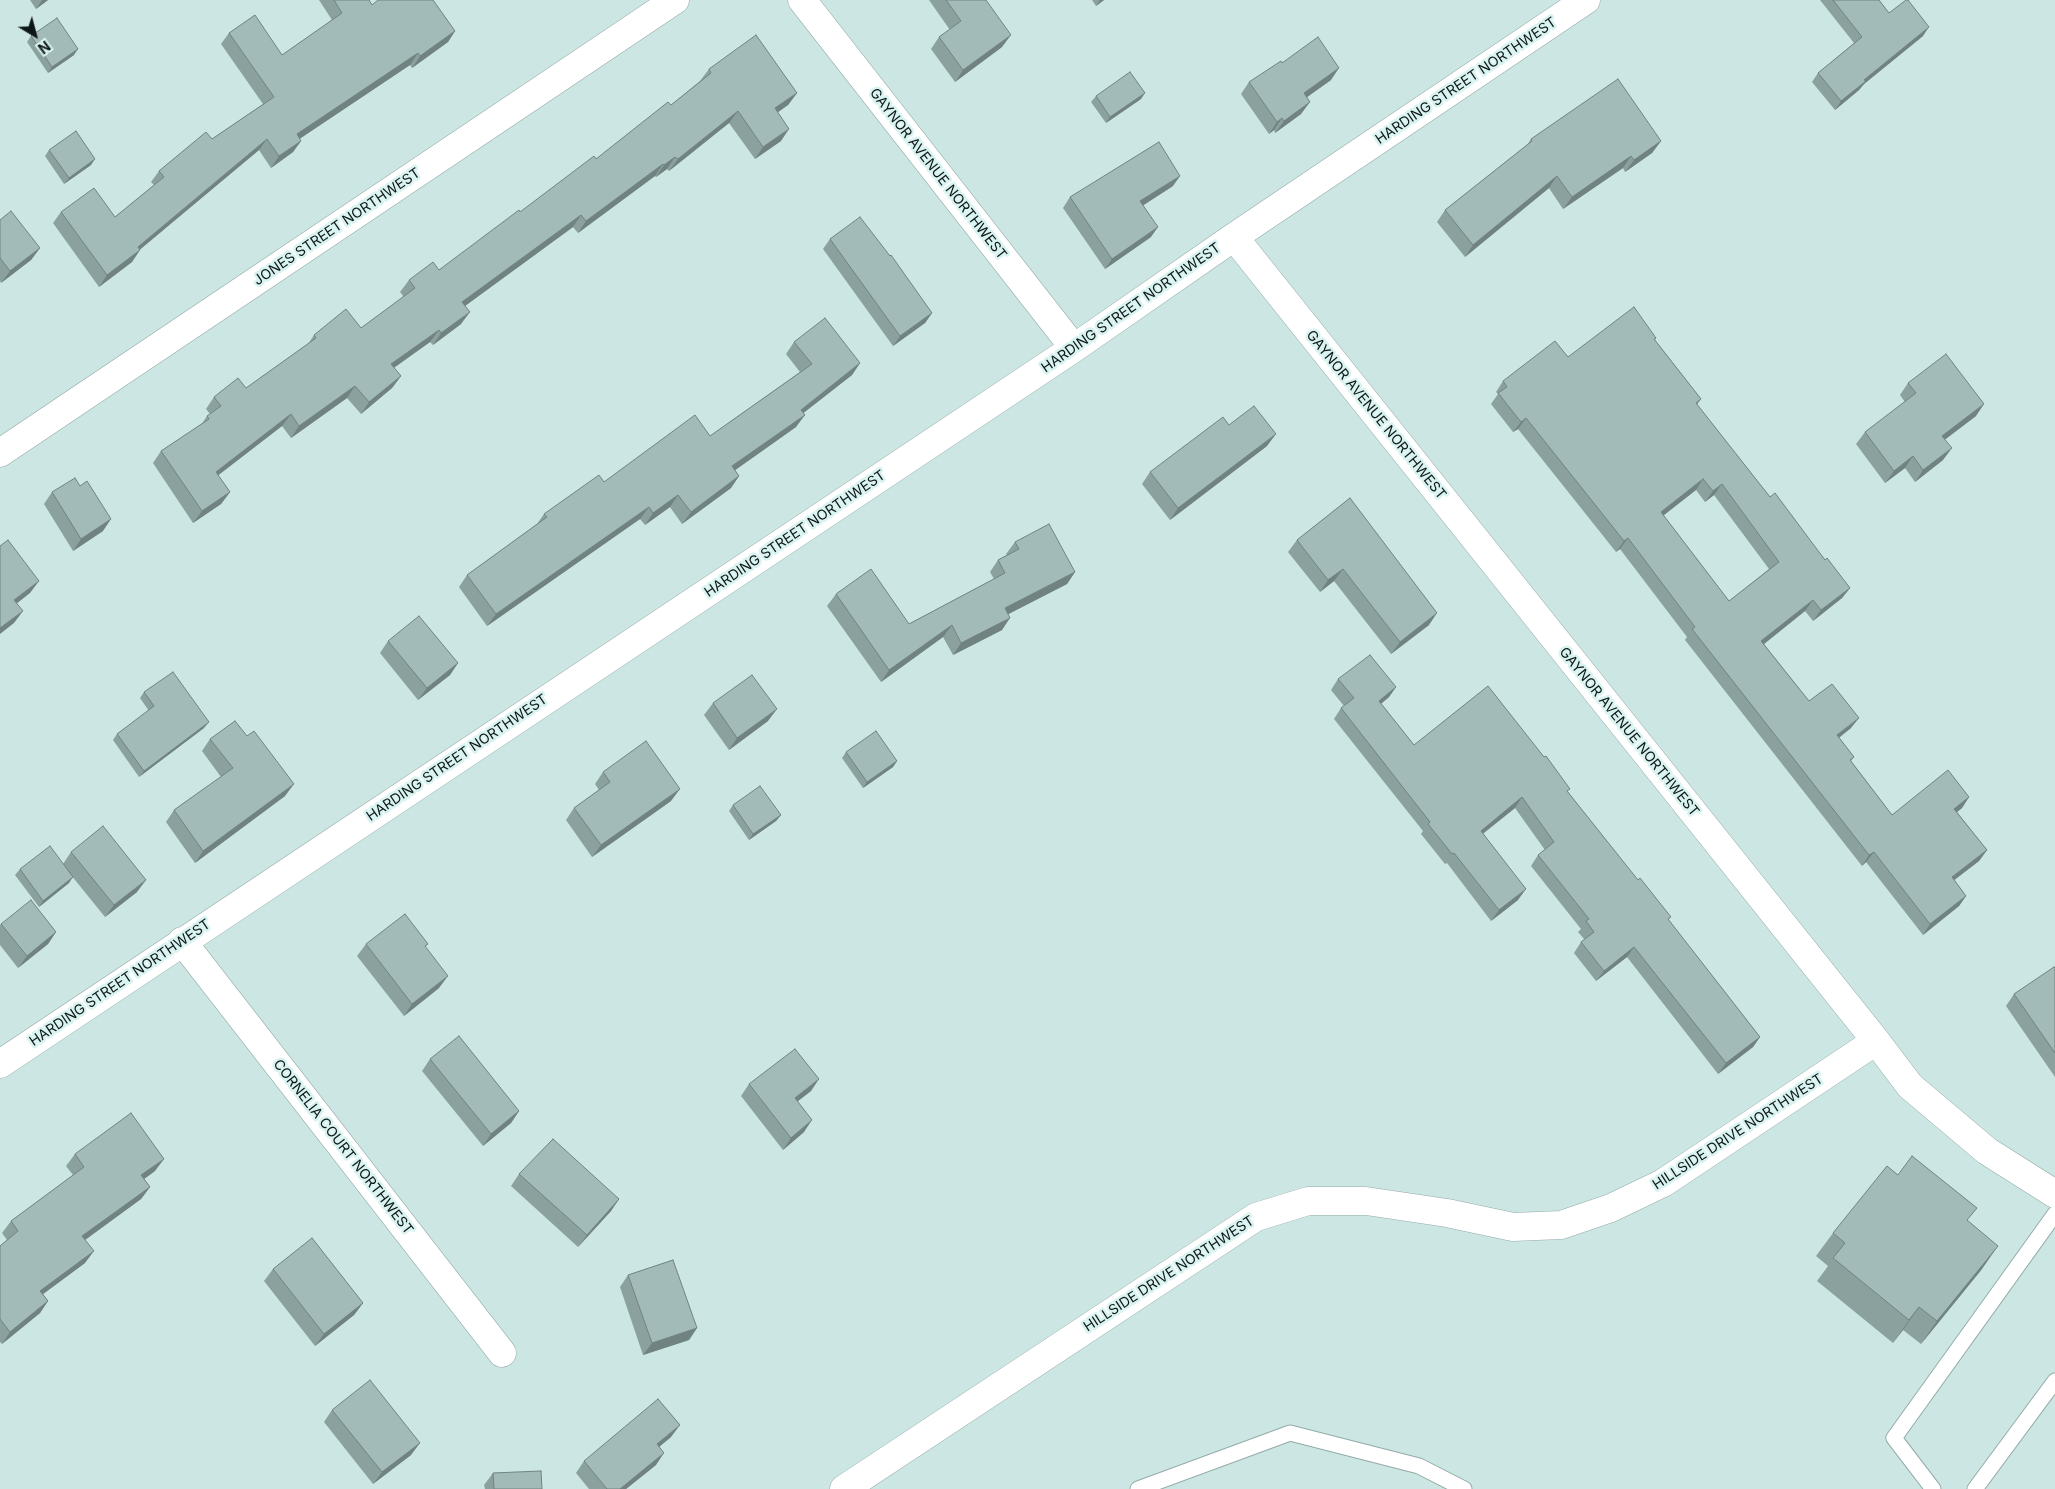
<!DOCTYPE html>
<html>
<head>
<meta charset="utf-8">
<style>
	body { margin:0 }
	#map { position:relative; width:2055px; height:1489px; overflow:hidden; background:#cce6e3; font-family:Inter,sans-serif }
	canvas { display:block }
	.north { position:absolute; left:10px; top:10px; width:50px; height:50px; -webkit-text-stroke:4px #d9f3f1; paint-order:stroke; rotate:143deg; font-size:14px; font-weight:700; line-height:20px; text-align:center; color:#0e1717 }
	.north::after { content:''; display:block; margin:auto; width:18px; height:22px; background:#0e1717; clip-path:polygon(50% 0,100% 100%,50% 72%,0 100%) }
</style>
</head>
<body>
<div id="map">
<canvas width="2055" height="1489"></canvas>
<div class="north">N</div>
</div>
<script>
const c = document.querySelector('canvas').getContext('2d');
c.lineJoin = 'round';
const poly = rows => new Path2D(rows.map(r => 'M' + r).join(''));
function trace(path, color, width, dash) { c.strokeStyle = color; c.lineWidth = width; c.lineCap = dash ? 'butt' : 'round'; c.setLineDash(dash || []); c.stroke(path); }
function fillPath(path, color) { c.fillStyle = color; c.fill(path, 'evenodd'); }
function drawText(font, color, halo, rows, align = 'center') {
  c.font = font + ' Inter,sans-serif'; c.lineWidth = 5; c.setLineDash([]); c.textBaseline = 'middle'; c.strokeStyle = halo; c.fillStyle = color; for (const [text, x, y, turn = 0] of rows) {
    c.save(); c.translate(x, y); c.rotate((+turn || 0) * Math.PI / 180); c.textAlign = isNaN(turn) ? turn : align; if (halo) c.strokeText(text, 0, 0); c.fillText(text, 0, 0); c.restore();
  }
}
const service = poly([
	[1138,1489,1290,1433,1419,1466,1464,1489],
	[1933,1489,1894,1438,2055,1214],
	[1975,1489,2055,1381]
]);
const minor = poly([
	[802,0,1074,348],
	[1234,237,1876,1041,1910,1086,1987,1151,2055,1194],
	[0,453,675,0],
	[182,941,502,1353],
	[0,1064,1074,348,1234,237,1586,0],
	[844,1489,1256,1217,1308,1201,1366,1201,1447,1213,1513,1227,1561,1225,1611,1208,1663,1183,1876,1041]
]);
const wall = poly([
	[30,0,48,0,36,9],
	[319,0,369,0,372,5,455,31,448,42,412,68,410,65,299,139,301,141,293,152,271,168,259,150,140,249,132,262,99,287,53,223,61,212,115,217,154,185,151,182,159,171,212,139,263,104,221,44,229,33,282,55,332,20],
	[929,0,986,0,1002,47,955,82,931,49,939,37,950,30],
	[1092,0,1104,0,1096,6],
	[1820,0,1879,0,1889,13,1923,36,1864,84,1859,90,1835,110,1812,82,1818,73,1854,43],
	[31,36,74,55,48,73,27,42],
	[1282,63,1331,80,1307,97,1301,114,1275,133,1274,130,1269,134,1241,94,1249,82],
	[709,69,797,93,788,105,778,112,781,141,755,159,729,123,669,171,667,169,656,177,655,176,578,233,573,227,465,306,461,324,433,345,430,342,394,368,401,376,392,388,361,414,347,398,291,438,282,426,218,475,230,492,221,504,193,523,153,463,161,451,201,425,207,416,210,414,206,409,214,397,246,388,308,344,314,335,361,328,404,297,400,292,409,280,439,270,596,159,671,105,700,81],
	[1096,96,1141,99,1106,123,1091,102],
	[1531,139,1661,141,1652,153,1625,172,1623,168,1563,209,1549,188,1465,257,1437,222,1445,210,1527,145],
	[49,150,91,165,64,184,45,156],
	[1173,186,1143,205,1151,237,1105,269,1063,208,1070,197],
	[0,220,40,248,31,260,1,283,0,281],
	[830,239,890,256,932,313,925,323,893,346,823,249],
	[1656,338,1655,340,1701,399,1697,405,1770,497,1850,588,1842,598,1813,621,1805,611,1764,644,1809,701,1851,728,1839,738,1854,757,1851,761,1892,815,1969,797,1962,808,1957,812,1987,850,1979,861,1954,880,1966,896,1959,906,1923,935,1866,862,1862,866,1685,640,1687,637,1620,549,1616,552,1518,429,1513,432,1491,404,1498,394,1496,392,1503,381,1568,357],
	[1696,490,1705,502,1714,495,1769,569,1729,601,1663,515],
	[794,342,860,363,852,375,803,413,796,427,735,470,739,476,731,488,682,524,670,507,645,525,640,519,487,626,459,587,467,575,537,524,544,514,604,482,710,436,800,372,786,354],
	[1908,383,1976,416,1945,439,1943,460,1915,482,1905,468,1885,483,1856,444,1865,432,1905,402,1900,395],
	[1267,446,1170,520,1142,484,1150,472],
	[52,492,103,531,73,551,44,504],
	[1350,498,1429,625,1391,654,1334,581,1320,592,1288,552,1297,540],
	[1015,542,1075,572,1067,584,1008,614,1002,630,953,655,943,637,881,682,827,606,836,594,909,624,994,579,990,572,998,560,1007,555,1006,554],
	[388,641,458,663,450,675,418,700,380,653],
	[1338,679,1396,687,1389,697,1381,704,1414,745,1568,792,1760,1037,1753,1047,1718,1074,1627,957,1596,981,1574,953,1581,942,1585,940,1578,932,1581,929,1531,866,1538,855,1545,850,1515,808,1483,834,1518,900,1491,921,1447,863,1445,864,1421,834,1423,831,1334,719,1341,708,1344,706,1331,690],
	[144,692,204,728,139,777,113,740,117,734,149,711,140,698],
	[713,703,768,721,729,750,704,715],
	[247,736,285,796,195,863,166,822,174,810,221,777,202,751,210,739],
	[846,752,897,761,893,767,863,788,842,758],
	[603,772,671,801,592,857,566,820,574,808,599,790,595,784],
	[733,805,781,815,776,821,749,840,729,811],
	[71,852,137,892,105,917,71,875,69,883,39,907,15,875,20,869,63,864],
	[1,924,56,932,48,944,18,968,0,945,0,925],
	[366,944,428,944,425,947,439,988,404,1016,357,956],
	[2055,968,2055,1077,2006,1006,2014,994],
	[430,1059,519,1111,511,1123,483,1146,422,1071],
	[749,1084,811,1091,797,1102,804,1132,783,1150,741,1096],
	[75,1154,155,1171,144,1179,150,1187,141,1199,85,1240,85,1263,43,1294,48,1301,40,1313,2,1344,0,1342,0,1246,7,1240,2,1233,11,1221,73,1175,66,1166],
	[519,1174,619,1199,611,1211,578,1247,511,1186],
	[1898,1175,1968,1221,1982,1269,1921,1344,1903,1330,1893,1343,1817,1281,1828,1266,1816,1256,1833,1233],
	[273,1269,363,1303,354,1315,315,1346,264,1281],
	[628,1275,697,1328,689,1340,643,1355,620,1287],
	[332,1410,411,1455,373,1484,324,1422],
	[671,1437,659,1447,656,1465,626,1489,589,1489,576,1473,584,1461],
	[493,1473,542,1489,485,1489,484,1485]
]);
const shadedWall = poly([
	[42,0,48,0,36,9],
	[1100,0,1104,0,1096,6],
	[1929,27,1923,36,1864,84,1859,90,1835,110,1841,101,1864,80],
	[455,31,448,42,412,68,420,56],
	[1011,35,1002,47,955,82,963,70],
	[78,49,74,55,48,73,52,67],
	[418,53,410,65,289,146,297,134],
	[1339,68,1331,80,1296,105,1304,93],
	[797,93,788,105,767,120,775,108],
	[1145,93,1141,99,1106,123,1110,117],
	[1310,102,1301,114,1275,133,1284,121],
	[738,111,729,123,669,171,678,159],
	[1282,118,1274,130,1269,134,1277,122],
	[789,129,781,141,755,159,763,147],
	[267,139,259,150,130,258,138,247],
	[301,141,293,152,271,168,279,156],
	[1661,141,1652,153,1625,172,1634,160],
	[1631,156,1623,168,1563,209,1572,197],
	[675,157,667,169,656,177,664,165],
	[95,159,91,165,64,184,69,178],
	[663,164,655,176,578,233,586,221],
	[1180,176,1173,186,1133,212,1140,201],
	[1557,176,1549,188,1465,257,1473,245],
	[581,215,573,227,454,314,462,302],
	[1158,227,1151,237,1105,269,1112,259],
	[40,248,31,260,1,283,10,271],
	[140,250,132,262,99,287,107,275],
	[470,312,461,324,433,345,441,333],
	[932,313,925,323,893,346,900,336],
	[439,330,430,342,382,376,391,364],
	[860,363,852,375,792,422,801,410],
	[401,376,392,388,361,414,369,402],
	[355,386,347,398,291,438,299,426],
	[1984,404,1976,416,1934,448,1942,436],
	[291,414,282,426,207,484,216,472],
	[805,415,796,427,724,478,732,466],
	[1526,418,1518,429,1513,432,1521,422],
	[1276,434,1267,446,1170,520,1178,508],
	[1952,448,1943,460,1915,482,1923,470],
	[1913,456,1905,468,1885,483,1894,471],
	[739,476,731,488,682,524,691,512],
	[1703,479,1696,490,1654,523,1661,512],
	[1722,484,1714,495,1705,502,1713,491],
	[230,492,221,504,193,523,202,511],
	[678,495,670,507,645,525,653,513],
	[649,507,640,519,487,626,496,614],
	[111,519,103,531,73,551,81,539],
	[1628,538,1620,549,1616,552,1624,541],
	[1343,569,1334,581,1320,592,1328,580],
	[1075,572,1067,584,997,620,1005,608],
	[39,581,30,593,6,612,14,600],
	[1850,588,1842,598,1813,621,1821,610],
	[1813,600,1805,611,1754,652,1761,641],
	[23,611,14,623,0,634,0,628],
	[1437,613,1429,625,1391,654,1400,642],
	[1010,618,1002,630,953,655,961,643],
	[952,625,943,637,881,682,889,670],
	[458,663,450,675,418,700,427,688],
	[1396,687,1389,697,1372,711,1379,701],
	[777,709,768,721,729,750,737,738],
	[1859,718,1851,728,1829,745,1837,735],
	[209,722,204,728,139,777,144,771],
	[897,761,893,767,863,788,867,782],
	[294,784,285,796,195,863,203,851],
	[680,789,671,801,592,857,601,845],
	[1522,797,1515,808,1473,841,1481,831],
	[1969,797,1962,808,1947,820,1954,809],
	[781,815,776,821,749,840,753,834],
	[1987,850,1979,861,1944,888,1952,877],
	[1874,852,1866,862,1862,866,1869,855],
	[73,877,69,883,39,907,43,901],
	[146,880,137,892,105,917,114,905],
	[1526,889,1518,900,1491,921,1499,910],
	[1966,896,1959,906,1923,935,1930,924],
	[56,932,48,944,18,968,27,956],
	[1634,947,1627,957,1596,981,1604,971],
	[448,976,439,988,404,1016,412,1004],
	[1760,1037,1753,1047,1718,1074,1726,1063],
	[819,1079,811,1091,786,1110,795,1098],
	[519,1111,511,1123,483,1146,491,1134],
	[812,1120,804,1132,783,1150,791,1138],
	[164,1159,155,1171,133,1187,141,1175],
	[150,1187,141,1199,74,1248,82,1236],
	[619,1199,611,1211,578,1247,587,1235],
	[1998,1246,1982,1269,1921,1344,1937,1321],
	[94,1251,85,1263,31,1303,40,1291],
	[48,1301,40,1313,2,1344,10,1332],
	[363,1303,354,1315,315,1346,324,1334],
	[1919,1307,1903,1330,1893,1343,1909,1320],
	[697,1328,689,1340,643,1355,652,1343],
	[680,1425,671,1437,648,1456,657,1444],
	[420,1443,411,1455,373,1484,382,1472],
	[664,1453,656,1465,626,1489,620,1489]
]);
const building = poly([
	[334,0,369,0,372,5,378,0,433,0,455,31,420,56,418,53,297,134,301,141,279,156,267,139,138,247,140,250,107,275,61,212,94,188,115,217,164,177,159,171,206,132,212,139,274,97,229,33,255,15,282,55,342,13,334,0],
	[946,0,986,0,1011,35,963,70,939,37,961,21,946,0],
	[1833,0,1879,0,1889,13,1906,0,1908,0,1929,27,1864,80,1866,81,1841,101,1818,73,1862,37,1833,0],
	[57,18,78,49,52,67,31,36,57,18],
	[756,35,797,93,775,108,789,129,763,147,738,111,678,159,675,157,664,165,663,164,586,221,581,215,462,302,470,312,441,333,439,330,391,364,401,376,369,402,355,386,299,426,291,414,216,472,230,492,202,511,161,451,209,419,207,416,221,406,214,397,238,378,246,388,316,338,314,335,346,309,361,328,415,288,409,280,433,262,439,270,519,210,520,212,594,156,596,159,668,102,671,105,711,73,709,69,756,35],
	[1318,37,1339,68,1304,93,1310,102,1284,121,1282,118,1277,122,1249,82,1281,61,1282,63,1318,37],
	[1130,72,1145,93,1110,117,1096,96,1130,72],
	[1618,79,1661,141,1634,160,1631,156,1572,197,1557,176,1473,245,1445,210,1532,141,1531,139,1618,79],
	[76,131,95,159,69,178,49,150,76,131],
	[1159,142,1180,176,1140,201,1158,227,1112,259,1070,197,1159,142],
	[11,211,40,248,10,271,0,258,0,220,11,211],
	[860,217,890,256,891,255,932,313,900,336,830,239,860,217],
	[1634,307,1656,338,1654,339,1701,399,1696,403,1770,497,1775,493,1825,560,1827,558,1850,588,1821,610,1813,600,1761,641,1809,701,1832,684,1859,718,1837,735,1854,757,1850,760,1892,815,1948,770,1969,797,1954,809,1987,850,1952,877,1966,896,1930,924,1874,852,1869,855,1692,629,1695,627,1628,538,1624,541,1526,418,1521,422,1498,393,1507,387,1503,381,1555,341,1568,357,1634,307],
	[1703,479,1713,491,1722,484,1779,562,1729,601,1661,512,1703,479],
	[825,318,860,363,801,410,805,415,732,466,739,476,691,512,678,495,653,513,649,507,496,614,467,575,547,517,544,514,599,475,604,482,695,415,710,436,812,364,794,342,825,318],
	[1946,354,1984,404,1942,436,1952,448,1923,470,1913,456,1894,471,1865,432,1916,393,1908,383,1946,354],
	[1254,406,1276,434,1178,508,1150,472,1223,417,1229,425,1254,406],
	[75,478,80,486,87,481,111,519,81,539,52,492,75,478],
	[1350,498,1437,613,1400,642,1343,569,1328,580,1297,540,1350,498],
	[1049,524,1075,572,1005,608,1010,618,961,643,952,625,889,670,836,594,871,569,909,624,1005,573,998,560,1019,549,1015,542,1049,524],
	[8,540,39,581,14,600,23,611,0,628,0,546,8,540],
	[419,616,458,663,427,688,388,641,419,616],
	[1370,655,1396,687,1379,701,1414,745,1488,686,1544,757,1546,756,1570,789,1567,791,1638,880,1640,878,1671,917,1668,919,1760,1037,1726,1063,1634,947,1604,971,1581,942,1594,932,1586,921,1589,919,1538,855,1554,842,1522,797,1481,831,1526,889,1499,910,1454,853,1452,854,1428,824,1430,822,1341,708,1354,698,1338,679,1370,655],
	[173,672,209,722,144,771,117,734,154,706,144,692,173,672],
	[752,675,777,709,737,738,713,703,752,675],
	[235,721,247,736,254,731,294,784,203,851,174,810,233,768,210,739,235,721],
	[876,731,897,761,867,782,846,752,876,731],
	[646,741,680,789,601,845,574,808,610,782,603,772,646,741],
	[760,786,781,815,753,834,733,805,760,786],
	[103,826,146,880,114,905,71,852,103,826],
	[50,846,73,877,43,901,20,869,50,846],
	[31,900,56,932,27,956,1,924,31,900],
	[405,914,428,944,425,946,448,976,412,1004,366,944,405,914],
	[2054,967,2055,968,2055,1053,2014,994,2054,967],
	[459,1036,519,1111,491,1134,430,1059,459,1036],
	[795,1049,819,1079,795,1098,812,1120,791,1138,749,1084,795,1049],
	[131,1113,164,1159,141,1175,150,1187,82,1236,94,1251,40,1291,48,1301,10,1332,0,1319,0,1246,18,1231,11,1221,84,1167,75,1154,131,1113],
	[553,1139,619,1199,587,1235,519,1174,553,1139],
	[1912,1156,1977,1208,1967,1220,1998,1246,1937,1321,1919,1307,1909,1320,1833,1258,1845,1243,1833,1233,1887,1166,1898,1175,1912,1156],
	[312,1238,363,1303,324,1334,273,1269,312,1238],
	[673,1260,697,1328,652,1343,628,1275,673,1260],
	[370,1380,420,1443,382,1472,332,1410,370,1380],
	[658,1399,680,1425,657,1444,664,1453,620,1489,607,1489,584,1461,658,1399],
	[541,1471,542,1489,494,1489,493,1473,541,1471]
]);
const streetNames = [
	["HARDING STREET NORTHWEST",1466,81,-34],
	["GAYNOR AVENUE NORTHWEST",938,174,52],
	["JONES STREET NORTHWEST",337,227,-34],
	["HARDING STREET NORTHWEST",1131,308,-35],
	["GAYNOR AVENUE NORTHWEST",1376,415,51],
	["HARDING STREET NORTHWEST",795,534,-34],
	["GAYNOR AVENUE NORTHWEST",1629,732,51],
	["HARDING STREET NORTHWEST",457,758,-34],
	["HARDING STREET NORTHWEST",120,983,-34],
	["HILLSIDE DRIVE NORTHWEST",1738,1132,-33],
	["CORNELIA COURT NORTHWEST",343,1147,52],
	["HILLSIDE DRIVE NORTHWEST",1169,1274,-33]
];
trace(service, '#93aba9', 17);
trace(minor, '#93aba9', 29);
trace(service, '#fff', 15);
trace(minor, '#fff', 28);
fillPath(wall, '#8ba19e');
fillPath(shadedWall, '#718381');
fillPath(building, '#a2bbb8');
trace(building, '#718381', 1);
drawText('14px', '#0e1717', '#d9f3f1', streetNames);
</script>
</body>
</html>
